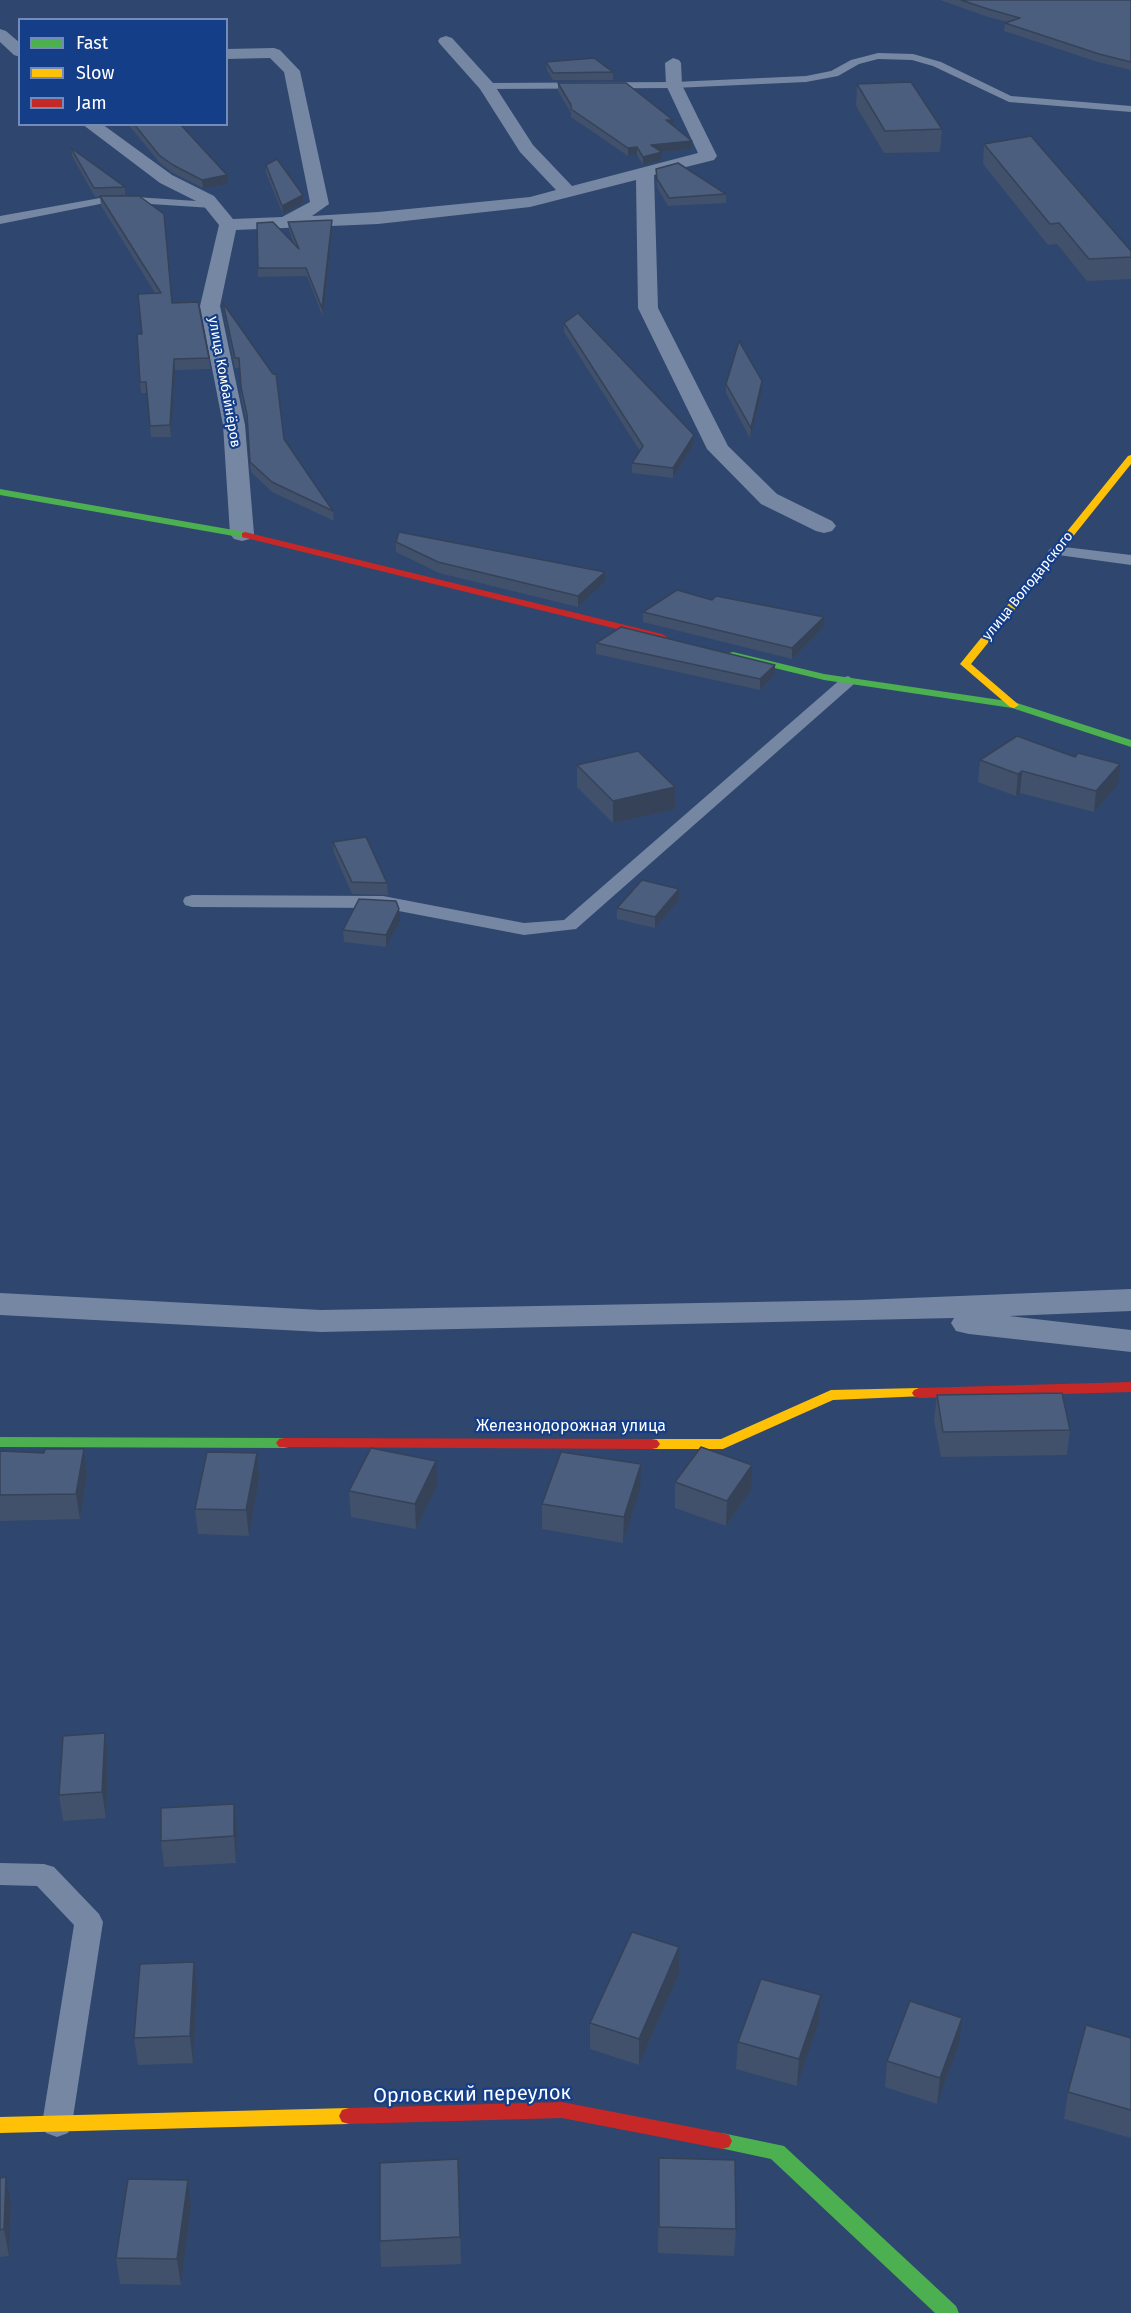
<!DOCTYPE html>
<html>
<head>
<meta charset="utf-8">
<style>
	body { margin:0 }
	#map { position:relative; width:1131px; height:2313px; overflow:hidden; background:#2f466e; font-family:"Fira Sans",sans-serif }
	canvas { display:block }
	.legend { position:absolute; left:18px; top:18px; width:210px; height:108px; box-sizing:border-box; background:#153e88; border:2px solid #738bb8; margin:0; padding:8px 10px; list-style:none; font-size:18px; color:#fff }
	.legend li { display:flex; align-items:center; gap:12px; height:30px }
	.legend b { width:30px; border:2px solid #738bb8 }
</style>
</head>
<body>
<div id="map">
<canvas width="1131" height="2313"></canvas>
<ul class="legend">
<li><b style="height:8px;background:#4caf50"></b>Fast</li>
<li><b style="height:8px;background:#ffc107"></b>Slow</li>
<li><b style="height:8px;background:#c62828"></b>Jam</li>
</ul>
</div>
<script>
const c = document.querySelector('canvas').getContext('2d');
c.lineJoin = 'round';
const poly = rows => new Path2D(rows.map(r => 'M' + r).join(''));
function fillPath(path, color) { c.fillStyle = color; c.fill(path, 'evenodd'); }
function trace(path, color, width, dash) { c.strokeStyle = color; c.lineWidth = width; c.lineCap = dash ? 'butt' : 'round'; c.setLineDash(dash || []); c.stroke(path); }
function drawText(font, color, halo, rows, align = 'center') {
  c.font = font + ' "Fira Sans",sans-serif'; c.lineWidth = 4.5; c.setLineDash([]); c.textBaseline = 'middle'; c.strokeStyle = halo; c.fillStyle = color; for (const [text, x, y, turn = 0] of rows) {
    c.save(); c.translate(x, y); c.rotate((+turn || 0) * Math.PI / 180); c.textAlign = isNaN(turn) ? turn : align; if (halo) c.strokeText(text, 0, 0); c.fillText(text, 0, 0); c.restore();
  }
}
const lane = poly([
	[878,53,913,54,941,62,1011,96,1131,106,1131,112,1009,102,933,66,912,60,878,59,859,64,838,76,806,82,674,88,487,89,482,86,487,83,674,82,806,76,831,71,851,60,878,53],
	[135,197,212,202,218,205,212,208,135,203,100,204,0,224,0,216,100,198,135,197],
	[1056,546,1131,555,1131,565,1051,554,1048,551,1051,548,1056,546],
	[848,676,856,681,854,684,576,929,524,935,383,908,192,907,185,905,183,901,185,897,192,895,383,896,524,923,564,920,842,678,848,676],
	[0,1863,44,1864,54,1867,99,1914,103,1922,72,2124,68,2133,57,2137,46,2133,42,2124,74,1925,37,1886,0,1885,0,1863]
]);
const street = poly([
	[0,29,6,31,20,43,20,57,14,55,0,42,0,29],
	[446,36,452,38,493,83,533,145,572,186,698,153,666,85,665,63,673,58,679,60,681,63,682,85,717,156,714,160,654,175,658,308,728,446,777,494,832,521,836,526,832,531,824,533,816,531,761,504,707,449,638,308,636,180,530,207,378,224,236,230,220,306,245,425,254,534,250,539,242,541,234,539,230,534,223,425,200,306,219,225,202,204,160,183,82,124,102,124,172,175,214,196,233,219,282,217,310,202,284,72,270,58,226,59,226,49,274,48,280,50,300,71,329,204,312,216,378,212,530,197,556,190,520,152,480,89,440,44,438,41,440,38,446,36],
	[1131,1289,1131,1311,1009,1316,1131,1330,1131,1352,969,1334,956,1331,951,1323,954,1318,321,1332,0,1315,0,1293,321,1310,861,1300,1131,1289]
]);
const fast = poly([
	[0,489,245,532,250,535,245,538,0,495,0,489],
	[733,652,824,674,1014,702,1131,740,1131,747,1012,708,824,680,729,657,729,653,733,652],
	[0,1437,284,1438,289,1439,292,1443,289,1447,284,1448,0,1447,0,1437],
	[722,2133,784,2146,956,2306,959,2313,935,2313,771,2159,715,2147,712,2141,715,2135,722,2133]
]);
const slow = poly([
	[1131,455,1131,464,971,664,1019,705,1014,708,1010,707,960,664,1128,456,1131,455],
	[919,1388,924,1390,926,1393,924,1396,833,1400,723,1449,652,1449,647,1448,644,1444,647,1440,652,1439,721,1439,831,1390,919,1388],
	[349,2108,356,2110,359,2116,356,2122,349,2124,0,2133,0,2117,349,2108]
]);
const jam = poly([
	[245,532,662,634,667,637,662,640,242,537,242,533,245,532],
	[1131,1382,1131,1392,919,1398,914,1396,912,1393,914,1390,919,1388,1131,1382],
	[284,1438,652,1439,657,1440,660,1444,657,1448,652,1449,279,1447,276,1443,279,1439,284,1438],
	[562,2102,722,2133,729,2135,732,2141,729,2147,722,2149,562,2118,349,2124,342,2122,339,2116,342,2110,349,2108,562,2102]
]);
const wall = poly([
	[940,0,1131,0,1131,70,1098,62,1004,31,1005,23,1008,22,988,17],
	[546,62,613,72,613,80,553,80,547,70],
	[558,83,673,120,673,126,692,141,691,149,662,152,662,160,643,165,637,155,628,156,571,117,571,113,558,91],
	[857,84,942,129,940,152,884,153,856,106],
	[128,124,180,124,228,184,203,188,173,173,160,163],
	[984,144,1131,251,1131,279,1087,281,1057,244,1048,245,983,164],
	[71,148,125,187,125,195,103,196,172,303,209,358,210,369,175,370,171,437,151,437,147,393,141,393,140,382,142,334,155,293,101,206,100,196,95,197,72,156],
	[266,165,303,203,283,214,266,173],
	[656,169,726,194,726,203,668,206,657,187],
	[288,222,332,228,323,317,307,276,258,277,258,268,294,244,289,230],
	[223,303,284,439,333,511,334,521,272,492,251,472,247,425,241,396,240,368,235,368,224,312],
	[564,323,693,445,673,478,632,473,632,463,640,451,564,332],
	[726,384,762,391,750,438,726,393],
	[396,542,605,582,578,607,439,573,396,552],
	[712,600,823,628,792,659,643,622,643,612],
	[596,643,775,675,760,690,596,654],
	[980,760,1118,785,1094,812,1020,793,1016,796,978,782],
	[577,765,675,809,613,823,577,787],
	[333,842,387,883,388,895,352,894,334,853],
	[679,889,679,900,655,928,617,919,617,908],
	[400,921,386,947,344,942,343,930],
	[937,1395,1070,1430,1067,1455,941,1457,934,1420],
	[84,1449,87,1474,80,1519,0,1521,0,1451,44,1453],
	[257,1453,259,1478,249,1536,198,1534,195,1509],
	[675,1482,751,1490,726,1526,675,1508],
	[437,1486,416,1529,351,1517,349,1491],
	[640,1490,623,1543,542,1529,542,1504],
	[105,1733,108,1759,106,1818,63,1821,59,1795],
	[234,1804,237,1830,236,1863,164,1867,161,1841],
	[679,1947,679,1973,639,2065,590,2049,590,2023],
	[197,1989,193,2063,138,2065,134,2038],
	[821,1995,819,2022,797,2086,736,2069,738,2042],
	[1131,2038,1131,2138,1064,2119,1068,2092],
	[959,2044,937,2104,885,2087,887,2061],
	[659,2158,736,2229,734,2256,658,2253],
	[458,2159,461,2264,381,2267,380,2241],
	[6,2177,11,2204,9,2256,0,2257,0,2178],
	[188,2180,191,2206,181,2285,120,2284,116,2258]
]);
const shadedWall = poly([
	[666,120,673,120,673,128],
	[692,141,691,149,651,153,651,145],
	[637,147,637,155,628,156,628,148],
	[662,152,662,160,643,165,643,157],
	[227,175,228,184,203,188,202,180],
	[303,195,303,203,283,214,282,206],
	[332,220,332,228,323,317,322,308],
	[174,359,175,370,171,437,170,425],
	[762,381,762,391,750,438,751,428],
	[694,435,693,445,673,478,673,468],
	[605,572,605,582,578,607,578,596],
	[824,617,823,628,792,659,792,648],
	[775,665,775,675,760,690,760,679],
	[1120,764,1118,785,1094,812,1096,791],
	[1022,771,1020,793,1016,796,1018,774],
	[675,787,675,809,613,823,613,801],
	[679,889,679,900,655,928,655,917],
	[399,909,400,921,386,947,386,935],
	[84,1449,87,1474,80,1519,76,1494],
	[257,1453,259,1478,249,1536,246,1510],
	[436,1461,437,1486,416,1529,415,1504],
	[641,1464,640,1490,623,1543,624,1517],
	[752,1465,751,1490,726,1526,727,1501],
	[105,1733,108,1759,106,1818,102,1792],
	[234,1804,237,1830,236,1863,234,1836],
	[679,1947,679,1973,639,2065,639,2039],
	[194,1962,197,1989,193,2063,190,2036],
	[821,1995,819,2022,797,2086,799,2059],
	[962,2018,959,2044,937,2104,940,2078],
	[6,2177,11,2204,9,2256,4,2229],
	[188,2180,191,2206,181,2285,177,2259]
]);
const building = poly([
	[961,0,1131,0,1131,62,1099,54,1005,23,1020,18,988,9,961,0],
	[594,58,613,72,553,73,546,62,594,58],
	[911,82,942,129,885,131,857,84,911,82],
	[558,83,626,83,673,120,666,120,692,141,651,145,662,152,643,157,637,147,628,148,571,109,571,105,558,83],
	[134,124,180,124,227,175,202,180,173,165,159,155,134,124],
	[1031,136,1131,251,1131,257,1089,259,1059,223,1050,224,984,144,1031,136],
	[71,148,125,187,94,188,71,148],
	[277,159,303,195,282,206,266,165,277,159],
	[678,163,726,194,669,198,657,179,656,169,678,163],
	[100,196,139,196,164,214,172,303,198,302,209,358,174,359,170,425,150,426,146,382,140,382,137,334,142,334,138,294,161,293,100,196],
	[332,220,322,308,306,268,258,268,257,223,273,222,299,249,288,222,332,220],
	[223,303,273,374,276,374,284,439,333,511,272,482,250,462,247,415,241,387,239,358,235,358,223,303],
	[578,313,694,435,673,468,632,463,643,446,564,323,578,313],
	[739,341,762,381,751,428,726,384,739,341],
	[399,532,605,572,578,596,438,562,396,542,399,532],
	[677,590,712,600,716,596,824,617,792,648,643,612,677,590],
	[621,627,775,665,760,679,596,643,621,627],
	[1017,736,1075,757,1078,753,1120,764,1096,791,1022,771,1018,774,980,760,1017,736],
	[638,751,675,787,613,801,577,765,638,751],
	[366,837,387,883,352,882,333,842,366,837],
	[642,880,679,889,655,917,617,908,642,880],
	[359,899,396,901,399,909,386,935,343,930,359,899],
	[1062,1393,1070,1430,943,1432,937,1395,1062,1393],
	[701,1447,752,1465,727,1501,675,1482,701,1447],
	[371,1448,436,1461,415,1504,349,1491,371,1448],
	[45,1449,84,1449,76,1494,0,1495,0,1451,44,1453,45,1449],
	[207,1452,257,1453,246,1510,195,1509,207,1452],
	[561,1452,641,1464,624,1517,542,1504,561,1452],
	[105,1733,102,1792,59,1795,63,1736,105,1733],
	[234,1804,234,1836,161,1841,161,1808,234,1804],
	[632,1932,679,1947,639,2039,590,2023,632,1932],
	[194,1962,190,2036,134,2038,140,1964,194,1962],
	[761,1979,821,1995,799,2059,738,2042,761,1979],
	[910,2001,962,2018,940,2078,887,2061,910,2001],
	[1086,2025,1131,2038,1131,2110,1068,2092,1086,2025],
	[659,2158,735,2160,736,2229,659,2227,659,2158],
	[458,2159,460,2237,380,2241,380,2163,458,2159],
	[6,2177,4,2229,0,2230,0,2178,6,2177],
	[128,2179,188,2180,177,2259,116,2258,128,2179]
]);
const farStreetnames = [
	["улица Комбайнёров",224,382,80],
	["улица Володарского",1028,586,-51]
];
const streetNames = [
	["Железнодорожная улица",571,1427]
];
const nearStreetnames = [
	["Орловский переулок",472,2095,-1]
];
fillPath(lane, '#7687a3');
fillPath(street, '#7687a3');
fillPath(fast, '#4caf50');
fillPath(slow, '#ffc107');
fillPath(jam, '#c62828');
fillPath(wall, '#41516c');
fillPath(shadedWall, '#354258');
fillPath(building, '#4c5e7e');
trace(building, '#354258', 1.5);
drawText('14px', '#fff', '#153e88', farStreetnames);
drawText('16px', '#fff', '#153e88', streetNames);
drawText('20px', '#fff', '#153e88', nearStreetnames);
</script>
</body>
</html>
